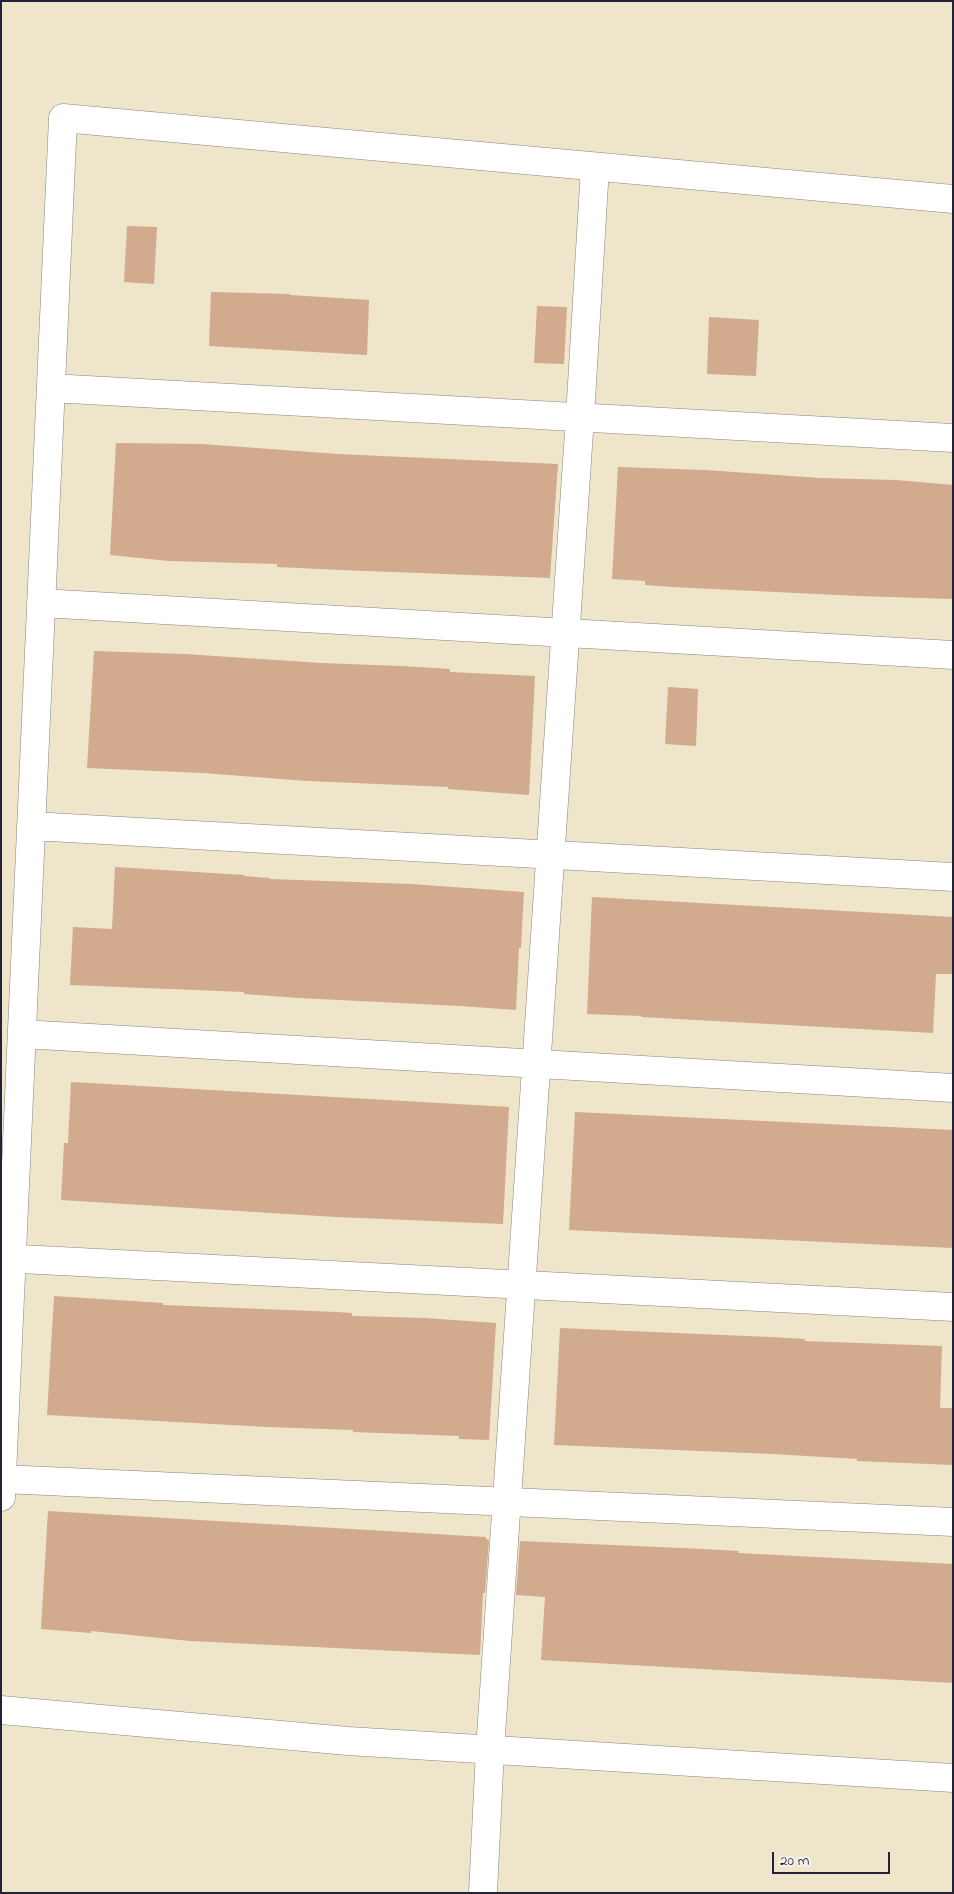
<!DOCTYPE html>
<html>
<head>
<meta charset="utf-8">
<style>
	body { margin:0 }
	#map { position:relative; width:954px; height:1894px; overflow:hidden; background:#efe5ca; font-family:"Indie Flower",sans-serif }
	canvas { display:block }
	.frame { position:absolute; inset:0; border:2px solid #22223b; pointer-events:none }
	.scale { position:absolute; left:772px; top:1852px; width:118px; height:22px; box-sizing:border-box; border:2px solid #22223b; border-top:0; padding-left:6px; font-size:15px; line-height:18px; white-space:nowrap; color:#22223b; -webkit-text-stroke:4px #f7f3e8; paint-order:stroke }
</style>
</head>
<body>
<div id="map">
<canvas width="954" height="1894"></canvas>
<div class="frame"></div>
<div class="scale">20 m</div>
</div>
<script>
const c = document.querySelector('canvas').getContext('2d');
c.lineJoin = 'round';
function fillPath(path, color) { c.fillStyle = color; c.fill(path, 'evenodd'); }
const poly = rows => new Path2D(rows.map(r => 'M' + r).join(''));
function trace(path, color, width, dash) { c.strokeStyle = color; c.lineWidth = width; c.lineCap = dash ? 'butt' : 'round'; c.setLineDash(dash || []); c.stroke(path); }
const building = poly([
	[127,226,157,227,154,284,124,282],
	[211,292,290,294,290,295,369,300,367,355,209,346],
	[537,306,567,307,564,364,534,363],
	[709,317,759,320,756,376,707,374],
	[116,443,202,444,338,454,558,464,550,578,341,570,277,567,277,564,169,561,110,555],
	[618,467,705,470,820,478,896,480,953,485,953,599,858,596,672,587,645,585,645,581,612,579],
	[94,651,185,654,321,663,401,666,450,669,450,672,535,676,529,795,448,789,448,787,307,781,203,773,87,768],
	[668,687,698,689,696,746,665,744],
	[115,867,244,875,244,876,270,878,270,879,411,884,524,892,521,948,519,948,516,1010,460,1006,299,998,244,994,244,992,70,985,73,927,112,929],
	[592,897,953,917,953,974,936,974,933,1033,641,1017,641,1016,587,1014],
	[71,1082,509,1107,503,1224,336,1217,61,1200,64,1143,68,1143],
	[575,1112,953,1130,953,1248,569,1230],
	[54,1296,163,1303,163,1305,337,1312,352,1313,352,1316,425,1318,496,1323,489,1440,459,1439,459,1436,353,1432,353,1430,268,1427,47,1415],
	[560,1328,770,1337,805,1339,805,1341,942,1346,940,1408,953,1408,953,1465,857,1461,857,1459,773,1454,554,1445],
	[48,1511,486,1537,486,1539,489,1540,485,1593,483,1593,480,1655,190,1641,91,1631,91,1633,41,1629],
	[520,1541,704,1549,739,1551,738,1553,953,1564,953,1683,541,1660,545,1597,516,1595]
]);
const minor = poly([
	[51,388,953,438],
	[41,603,953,655],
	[31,826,953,877],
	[22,1034,953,1088],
	[1,1258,953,1307],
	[2,1479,953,1522],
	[1,1497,63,118,953,199],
	[1,1710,348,1741,953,1778],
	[483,1893,490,1750,580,417,595,167]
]);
fillPath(building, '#d2aa8d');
trace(minor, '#888482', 29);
trace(minor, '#fff', 28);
</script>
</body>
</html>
